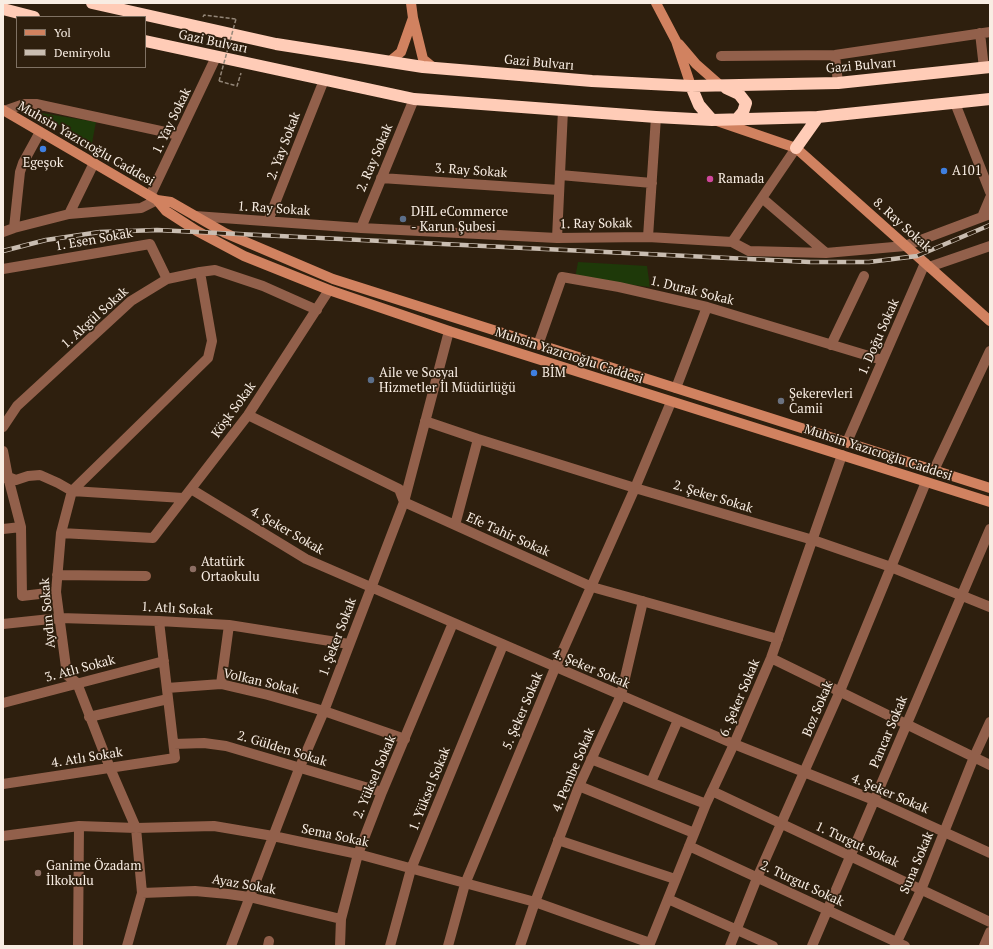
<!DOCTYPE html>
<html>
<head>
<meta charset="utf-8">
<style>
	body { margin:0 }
	#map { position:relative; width:993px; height:949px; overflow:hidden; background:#2e1f0e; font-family:"PT Serif",serif }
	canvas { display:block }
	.frame { position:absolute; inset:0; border:4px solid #f8ede3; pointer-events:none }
	.legend { position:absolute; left:16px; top:16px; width:130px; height:52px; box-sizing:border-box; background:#2e1f0e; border:1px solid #7f7163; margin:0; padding:5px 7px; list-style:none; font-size:12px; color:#f8ede3 }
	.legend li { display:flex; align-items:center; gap:8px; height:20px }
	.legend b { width:20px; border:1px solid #7f7163 }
</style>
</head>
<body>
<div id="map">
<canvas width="993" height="949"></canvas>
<div class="frame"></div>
<ul class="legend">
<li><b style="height:5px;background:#d18260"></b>Yol</li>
<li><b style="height:5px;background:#c9bdb1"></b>Demiryolu</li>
</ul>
</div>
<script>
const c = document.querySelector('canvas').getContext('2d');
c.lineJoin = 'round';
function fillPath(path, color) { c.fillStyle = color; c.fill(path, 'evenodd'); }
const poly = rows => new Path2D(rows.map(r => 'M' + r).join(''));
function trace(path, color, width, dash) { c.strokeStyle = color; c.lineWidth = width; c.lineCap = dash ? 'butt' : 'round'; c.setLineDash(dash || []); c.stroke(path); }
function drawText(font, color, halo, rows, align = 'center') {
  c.font = font + ' "PT Serif",serif'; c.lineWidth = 3.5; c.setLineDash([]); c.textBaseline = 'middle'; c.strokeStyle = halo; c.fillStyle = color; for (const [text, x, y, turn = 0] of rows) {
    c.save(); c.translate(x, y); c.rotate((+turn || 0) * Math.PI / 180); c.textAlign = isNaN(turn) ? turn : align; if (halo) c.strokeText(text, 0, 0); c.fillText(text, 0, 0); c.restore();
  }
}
const green = poly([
	[36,112,96,122,92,143],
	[578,262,647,266,650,287,575,278]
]);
const path = poly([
	[203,17,204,15,236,19],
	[219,81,237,86,241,73]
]);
const street = poly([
	[980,33,984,68],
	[835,55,838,83],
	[721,56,835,55,990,32],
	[955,103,990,192],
	[4,111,24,104,36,104,179,135],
	[560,175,652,183],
	[381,178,559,190],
	[150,196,216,57],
	[762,198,826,253],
	[69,214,94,163],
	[195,216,361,228,557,238,648,237,732,242,749,251,826,253,905,246,990,214],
	[982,217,990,198],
	[268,221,324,80],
	[14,228,20,172,23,163,40,132],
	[361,228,414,99],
	[3,232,14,228,69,214,141,208,157,200],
	[648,237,656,117],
	[557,238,563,110],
	[732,242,796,148],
	[929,267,990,246],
	[3,269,150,244,167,279],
	[538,345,562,277,619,287,707,307,882,360],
	[831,345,864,276],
	[676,388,707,307],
	[248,415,399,489,404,502,592,587,778,639],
	[425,421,478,439,635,488,813,540,891,567,990,607],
	[3,427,17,406,131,301,167,279,200,272,215,270,263,286,317,310],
	[847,442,925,263],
	[3,451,8,477,21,527,22,596,56,592],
	[934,470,990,351],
	[3,478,8,477,16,480,28,476,40,475,58,483,72,491,183,498],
	[191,489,306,559,734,744,874,800,990,853],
	[455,525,478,439],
	[3,529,21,527],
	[61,533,153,538,248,415,329,290],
	[57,575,146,576],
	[3,624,60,618,159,621,229,625,349,644],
	[771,658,990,765],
	[221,684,229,625],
	[167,688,221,684,268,695,324,711,405,739],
	[3,703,164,661],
	[89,717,168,699],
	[174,744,204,743,226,746,382,792],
	[591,759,706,804],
	[651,782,678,720],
	[3,784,175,758,159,621],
	[579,786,694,833],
	[712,791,990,922],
	[3,836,79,826,136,828,214,826,273,836,358,854,535,902,650,943],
	[558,840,675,879],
	[689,846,905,946],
	[142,893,195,891,228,894,249,897,341,919],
	[668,899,773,946],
	[78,946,79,826],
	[127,946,142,893,136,828,110,768,77,683,67,675,56,592,61,533,72,491,208,358,212,341,200,272],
	[231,946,299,769,324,711,404,502,449,331],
	[268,946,269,941],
	[340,946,341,919,358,854,382,792,453,623],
	[390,946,411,869,503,645],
	[448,946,465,884,555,668,635,488,671,402],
	[520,946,535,902,579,786,621,695,643,601],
	[649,946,706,804,734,744,771,658,842,455],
	[730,946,757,878,840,691,926,482],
	[812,946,990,529],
	[895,946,921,890,974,757,990,722],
	[984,946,990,932]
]);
const secondary = poly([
	[411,3,413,18,423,59,434,68],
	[656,3,676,41,691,86],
	[679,44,696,64,721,86],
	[389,62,401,52,413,18],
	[3,110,157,200,171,202,225,233,333,279,990,488],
	[717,121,796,148,990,321],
	[157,200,166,211,197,231,244,256,329,290,449,331,990,502]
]);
const highway = poly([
	[92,3,276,44,423,67,592,81,691,86,838,83,990,67],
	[3,9,34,17],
	[145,41,414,99,656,117,712,120,818,117,990,99],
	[691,86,699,105,712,120],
	[726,88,739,94,746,103,743,112,737,119],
	[796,148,818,117]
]);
const rail = poly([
	[3,251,46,240,100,232,157,230,810,262,869,262,917,256,990,225]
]);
const pathBridge = poly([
	[219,81,236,19]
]);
const markers = [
	[43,149,4,"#3f7fe0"],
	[944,171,4,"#3f7fe0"],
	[710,179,4,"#d1479c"],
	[403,219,4,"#5c6f8a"],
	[534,373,4,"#3f7fe0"],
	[371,380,4,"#5c6f8a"],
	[781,401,4,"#6b7280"],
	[193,569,4,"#8d6e63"],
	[38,873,4,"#8d6e63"]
];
const streetNames = [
	["Gazi Bulvarı",213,42,12],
	["Gazi Bulvarı",539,63,5],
	["Gazi Bulvarı",861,66,-5],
	["1. Yay Sokak",172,121,-64],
	["Muhsin Yazıcıoğlu Caddesi",86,144,30],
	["2. Yay Sokak",284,146,-69],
	["2. Ray Sokak",375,158,-67],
	["3. Ray Sokak",471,171,4],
	["1. Ray Sokak",274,209,4],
	["1. Ray Sokak",596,224,-1],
	["8. Ray Sokak",902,225,42],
	["1. Esen Sokak",94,240,-10],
	["1. Durak Sokak",692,291,14],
	["1. Akgül Sokak",95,318,-42],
	["1. Doğu Sokak",879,337,-66],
	["Muhsin Yazıcıoğlu Caddesi",569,356,18],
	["Köşk Sokak",234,410,-54],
	["Muhsin Yazıcıoğlu Caddesi",878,453,18],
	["2. Şeker Sokak",713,497,17],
	["4. Şeker Sokak",287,531,30],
	["Efe Tahir Sokak",508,535,24],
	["1. Atlı Sokak",177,609,3],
	["Aydın Sokak",48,613,-95],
	["1. Şeker Sokak",338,637,-69],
	["3. Atlı Sokak",80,669,-15],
	["4. Şeker Sokak",591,669,23],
	["Volkan Sokak",261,682,13],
	["6. Şeker Sokak",740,698,-67],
	["Boz Sokak",818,709,-67],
	["5. Şeker Sokak",523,711,-67],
	["Pancar Sokak",889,732,-67],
	["2. Gülden Sokak",282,749,17],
	["4. Atlı Sokak",87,758,-9],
	["4. Pembe Sokak",574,770,-67],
	["2. Yüksel Sokak",375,777,-67],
	["1. Yüksel Sokak",430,789,-68],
	["4. Şeker Sokak",890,794,23],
	["Sema Sokak",335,836,12],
	["1. Turgut Sokak",857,845,25],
	["Suna Sokak",917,863,-67],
	["2. Turgut Sokak",802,884,25],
	["Ayaz Sokak",244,885,10]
];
const poiNames = [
	["Egeşok",43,163,"center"],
	["A101",952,171],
	["Ramada",718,179],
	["DHL eCommerce",411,212],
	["- Karun Şubesi",411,227],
	["Aile ve Sosyal",379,373],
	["Hizmetler İl Müdürlüğü",379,388],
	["BİM",542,373],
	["Şekerevleri",789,394],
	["Camii",789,409],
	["Atatürk",201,562],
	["Ortaokulu",201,577],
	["Ganime Özadam",46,866],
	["İlkokulu",46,881]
];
fillPath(green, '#1e3909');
trace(path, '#938678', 1.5, [4, 2]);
trace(street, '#92604b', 10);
trace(secondary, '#d18260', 10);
trace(highway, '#ffccb7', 12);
trace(rail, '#c9bdb1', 4.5);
trace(rail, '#2e1f0e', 3, [9]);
trace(pathBridge, '#938678', 1.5, [4, 2]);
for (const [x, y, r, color] of markers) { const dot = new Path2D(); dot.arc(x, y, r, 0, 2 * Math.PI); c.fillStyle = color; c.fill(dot); trace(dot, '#2e1f0e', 1.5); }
drawText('13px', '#f8ede3', '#2e1f0e', streetNames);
drawText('13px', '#f8ede3', '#2e1f0e', poiNames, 'left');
</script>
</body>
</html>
